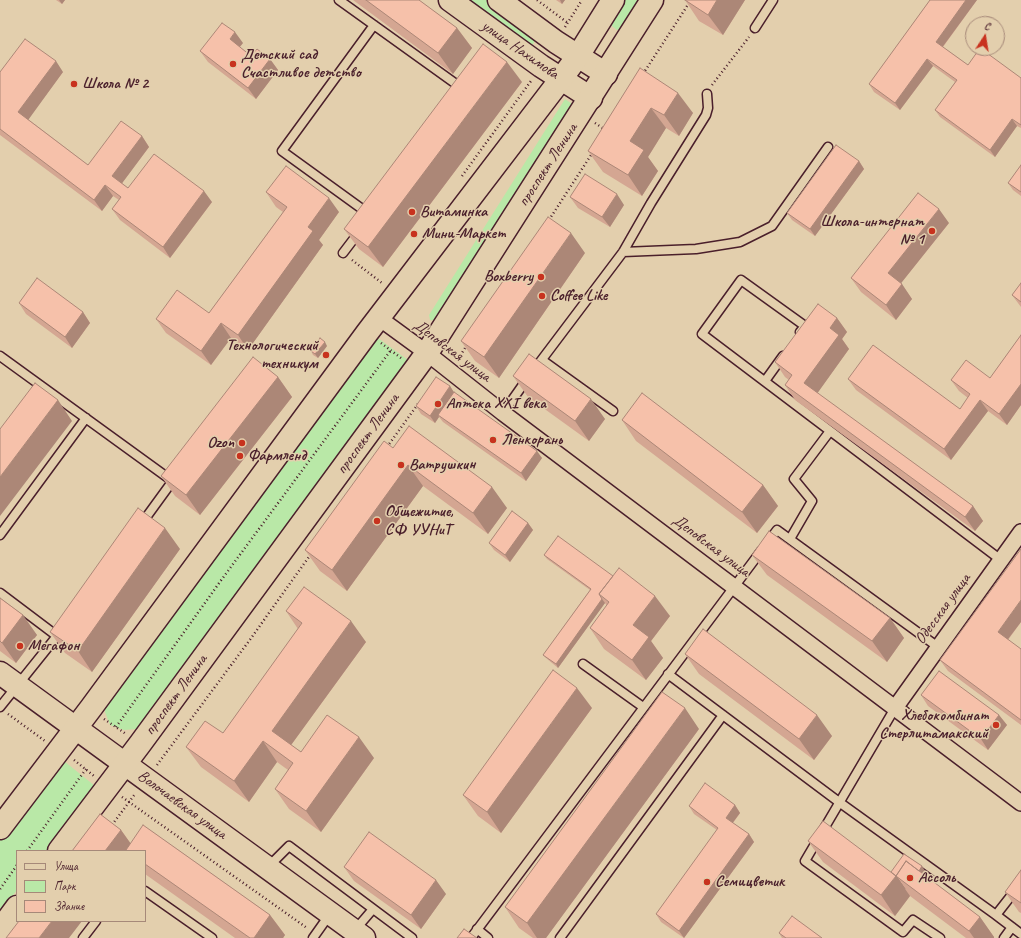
<!DOCTYPE html>
<html>
<head>
<meta charset="utf-8">
<style>
	body { margin:0 }
	#map { position:relative; width:1021px; height:938px; overflow:hidden; background:#e3cfad; font-family:Caveat,sans-serif }
	canvas { display:block }
	.legend { position:absolute; left:16px; top:850px; width:130px; height:72px; box-sizing:border-box; background:#e3cfad; border:1px solid #a68979; margin:0; padding:5px 7px; list-style:none; font-size:12px; color:#4a1f2b }
	.legend li { display:flex; align-items:center; gap:8px; height:20px }
	.legend b { width:20px; border:1px solid #a68979 }
	.north { position:absolute; left:965px; top:16px; width:40px; height:40px; box-sizing:border-box; background:#e3cfad; border:1px solid #a68979; border-radius:50%; rotate:12deg; font-size:11px; font-weight:700; line-height:16px; text-align:center; color:#4a1f2b }
	.north::after { content:''; display:block; margin:auto; width:14px; height:18px; background:#c8321e; clip-path:polygon(50% 0,100% 100%,50% 72%,0 100%) }
</style>
</head>
<body>
<div id="map">
<canvas width="1021" height="938"></canvas>
<ul class="legend">
<li><b style="height:5px;background:#e3cfad"></b>Улица</li>
<li><b style="height:11px;background:#b9e8a7"></b>Парк</li>
<li><b style="height:11px;background:#f6c1aa"></b>Здание</li>
</ul>
<div class="north">С</div>
</div>
<script>
const c = document.querySelector('canvas').getContext('2d');
c.lineJoin = 'round';
function fillPath(path, color) { c.fillStyle = color; c.fill(path, 'evenodd'); }
const poly = rows => new Path2D(rows.map(r => 'M' + r).join(''));
function trace(path, color, width, dash) { c.strokeStyle = color; c.lineWidth = width; c.lineCap = dash ? 'butt' : 'round'; c.setLineDash(dash || []); c.stroke(path); }
function drawText(font, color, halo, rows, align = 'center') {
  c.font = font + ' Caveat,sans-serif'; c.lineWidth = 3; c.setLineDash([]); c.textBaseline = 'middle'; c.strokeStyle = halo; c.fillStyle = color; for (const [text, x, y, turn = 0] of rows) {
    c.save(); c.translate(x, y); c.rotate((+turn || 0) * Math.PI / 180); c.textAlign = isNaN(turn) ? turn : align; if (halo) c.strokeText(text, 0, 0); c.fillText(text, 0, 0); c.restore();
  }
}
const green = poly([
	[451,0,502,0,542,30,525,56],
	[624,0,641,0,622,29,617,30,612,26,612,20],
	[565,99,575,106,437,321,430,320,429,315],
	[378,338,408,360,137,729,124,730,110,725,105,712,105,703],
	[59,757,95,786,46,851,17,851,17,890,0,913,0,837]
]);
const path = poly([
	[537,0,568,23],
	[565,27,582,0],
	[643,74,691,0],
	[712,85,749,37],
	[595,123,604,129],
	[462,176,531,81],
	[549,220,593,152],
	[352,260,382,283],
	[381,343,401,358],
	[458,359,467,345],
	[387,447,418,404],
	[8,714,45,741],
	[104,719,126,734],
	[116,727,222,579,391,350],
	[74,760,94,776],
	[157,765,249,641,311,554],
	[122,797,307,928],
	[112,825,135,794],
	[27,851,86,769],
	[0,889,17,865]
]);
const lane = poly([
	[339,0,463,89],
	[755,28,773,0],
	[369,214,282,151,374,25],
	[623,252,696,249,740,242,772,226,828,147],
	[343,253,359,232],
	[800,332,805,326,741,280,702,334,1001,560],
	[0,356,171,480],
	[542,360,613,411],
	[534,370,623,252,651,203,706,115,708,108,707,94],
	[765,381,783,356],
	[503,413,527,379],
	[142,523,174,479],
	[0,535,86,418],
	[790,539,812,501,794,479,830,431],
	[768,542,777,530,938,647],
	[0,593,57,636],
	[583,664,643,707],
	[668,674,839,802,996,915],
	[0,707,61,631],
	[895,708,805,861,903,932,913,920,940,938],
	[268,867,289,846,412,938],
	[1021,883,996,915,1021,934],
	[145,891,212,938],
	[477,929,488,938],
	[355,930,373,909],
	[83,938,96,921],
	[313,938,330,914],
	[471,938,761,551],
	[560,938,723,715],
	[1004,938,1012,927]
]);
const street = poly([
	[379,318,427,353,503,413,1021,803],
	[895,708,1021,532]
]);
const secondary = poly([
	[450,0,541,66,591,98],
	[499,0,556,42,606,74],
	[0,673,364,938]
]);
const primary = poly([
	[0,828,91,708,367,333,561,79,578,56,613,0],
	[59,851,140,744,427,353,652,0],
	[0,930,17,907]
]);
const wall = poly([
	[56,0,65,0,62,4],
	[353,0,419,0,457,28,472,48,453,74],
	[556,0,565,0,562,4],
	[685,0,745,0,723,35,699,21],
	[930,0,977,0,943,47,968,65,1021,78,1021,128,1017,126,995,157,940,117,935,110,955,82,933,66,900,110,874,92,869,84],
	[243,43,240,47,251,56,270,59,278,70,256,99,208,62,200,51],
	[640,68,693,113,679,136,666,128,648,157,658,171,642,196,603,172,588,151],
	[0,72,63,72,28,119,88,165,142,136,149,147,122,183,128,188,212,202,170,258,120,220,112,209,119,200,113,196,102,211,0,135],
	[522,82,383,267,359,249,344,229],
	[859,161,864,169,815,236,792,220,787,213],
	[1021,165,1021,196,1013,190,1008,183],
	[266,192,339,212,319,240,323,245,248,350,231,338,211,365,166,333,156,319,209,313,283,212,276,207],
	[570,197,624,205,610,227,578,208],
	[949,223,901,283,912,299,896,320,861,292,851,278],
	[585,253,499,378,475,361,461,341],
	[1021,283,1021,307,1012,295],
	[19,303,83,312,90,323,72,348,26,314],
	[837,318,847,332,842,339,849,349,817,393,973,506,983,521,975,531,795,400,785,385,789,380,785,377,775,362],
	[1021,335,1021,405,1007,425,988,411,951,460,856,390,848,379,960,409,968,398,959,391,951,380,990,378],
	[327,346,318,358,313,355,311,351],
	[513,376,605,419,589,441,528,397],
	[278,377,292,397,200,515,175,496,161,476],
	[450,386,454,393,542,458,526,481,443,422,439,417,435,423,421,414,416,406],
	[622,420,763,485,778,506,757,533,636,441],
	[393,448,507,508,488,534,423,486,347,591,320,571,305,550],
	[528,523,533,530,510,562,494,550,489,543],
	[180,549,92,672,65,653,50,632],
	[544,555,670,616,651,641,663,658,646,680,604,649,590,628,607,606,605,603,558,668,546,658,543,655,590,590,547,559],
	[752,555,890,618,904,638,887,662,767,575],
	[0,598,37,635,16,663,0,651],
	[286,611,366,642,291,745,301,752,374,758,321,832,289,809,275,789,288,770,277,762,249,802,201,767,186,747,223,733,298,629],
	[1021,622,1008,640,1021,649,1021,725,948,671,940,660],
	[685,654,832,736,814,760,699,674],
	[921,695,999,715,1007,725,988,750,928,706],
	[592,708,501,833,478,816,463,795],
	[699,729,546,938,533,938,519,928,505,907],
	[735,805,740,813,733,823,749,834,754,842,684,938,661,922,656,914,717,830,694,814,689,806],
	[100,814,121,830,131,844,143,825,270,915,285,935,283,938,235,938,145,874,145,851,72,851],
	[808,841,891,872,927,874,925,876,980,917,994,937,994,938,966,938,910,896,895,916,823,862],
	[344,867,446,894,421,929,354,881],
	[1021,870,1021,913,1019,912,1005,892],
	[779,933,822,938,782,938]
]);
const shadedWall = poly([
	[59,0,65,0,62,4],
	[560,0,565,0,562,4],
	[717,0,745,0,723,35,708,15],
	[966,0,977,0,941,49,936,42],
	[457,28,472,48,453,74,438,53],
	[235,32,243,43,237,50,230,39],
	[270,59,278,70,256,99,248,88],
	[927,59,933,66,900,110,895,103],
	[56,61,63,72,26,123,18,112],
	[507,62,522,82,383,267,368,247],
	[678,93,693,113,679,136,664,115],
	[651,108,666,128,648,157,658,171,642,196,628,175,630,141],
	[1012,119,1017,126,995,157,990,150],
	[142,136,149,147,120,186,112,176],
	[859,161,864,169,815,236,810,229],
	[105,185,113,196,102,211,94,200],
	[204,191,212,202,170,258,163,247],
	[617,194,624,205,610,227,602,217],
	[329,198,339,212,319,240,323,245,248,350,238,335,308,227],
	[939,209,949,223,898,287,888,273],
	[571,233,585,253,499,378,484,357],
	[902,284,912,299,896,320,886,305],
	[83,312,90,323,72,348,65,337],
	[837,318,847,332,842,339,849,349,814,398,804,383,830,328],
	[221,323,231,338,211,365,201,351],
	[325,342,327,346,318,358,315,354],
	[278,377,292,397,200,515,186,495],
	[1021,384,1021,405,1007,425,999,414],
	[450,386,455,394,438,415,439,417,435,423,430,416],
	[591,399,605,419,589,441,575,421],
	[58,400,72,421,0,516,0,477],
	[980,400,988,411,951,460,944,449],
	[537,451,542,458,526,481,521,473],
	[408,465,423,486,347,591,332,570],
	[763,485,778,506,757,533,742,512],
	[492,487,507,508,488,534,473,513],
	[973,506,983,521,975,531,965,517],
	[528,523,533,530,510,562,505,555],
	[165,528,180,549,92,672,78,651],
	[655,596,670,616,651,641,663,658,646,680,632,660,633,625],
	[602,599,605,603,558,668,556,664],
	[1021,600,1021,622,1005,643,998,632],
	[23,615,37,635,16,663,2,643],
	[890,618,904,638,887,662,872,641],
	[351,621,366,642,286,752,272,731],
	[577,688,592,708,501,833,487,812],
	[685,708,699,729,546,938,537,938,527,923],
	[817,715,832,736,814,760,799,739],
	[999,715,1007,725,988,750,981,739],
	[359,737,374,758,321,832,306,811],
	[263,741,277,762,249,802,234,781],
	[735,805,740,813,731,825,726,818],
	[121,830,136,851,105,851],
	[749,834,754,842,684,938,679,931],
	[922,866,927,874,915,890,908,885],
	[896,876,910,896,895,916,881,895],
	[436,880,446,894,421,929,411,915],
	[270,915,285,935,283,938,254,938],
	[980,917,994,937,994,938,974,938,969,931],
	[52,921,82,921,69,938,39,938]
]);
const building = poly([
	[366,0,419,0,457,28,438,53,366,0],
	[685,0,717,0,708,15,685,0],
	[930,0,966,0,936,42,968,65,980,48,1021,78,1021,125,1012,119,990,150,935,110,957,80,927,59,895,103,869,84,930,0],
	[222,23,235,32,230,39,251,56,257,49,270,59,248,88,200,51,222,23],
	[25,39,56,61,18,112,88,165,121,121,142,136,112,176,128,188,154,154,204,191,163,247,112,209,121,197,105,185,94,200,0,129,0,72,25,39],
	[483,44,507,62,368,247,344,229,483,44],
	[640,68,678,93,664,115,651,108,630,141,644,150,628,175,588,151,640,68],
	[836,145,859,161,810,229,787,213,836,145],
	[1021,165,1021,192,1008,183,1021,165],
	[286,166,329,198,308,227,313,231,238,335,221,323,201,351,156,319,177,290,209,313,287,207,266,192,286,166],
	[585,174,617,194,602,217,570,197,585,174],
	[918,193,939,209,888,273,902,284,886,305,851,278,918,193],
	[548,217,571,233,484,357,461,341,548,217],
	[37,278,83,312,65,337,19,303,37,278],
	[1021,283,1021,302,1012,295,1021,283],
	[818,304,837,318,830,328,839,335,804,383,973,506,965,517,785,385,792,375,775,362,818,304],
	[1021,335,1021,384,999,414,980,400,944,449,848,379,873,345,960,409,970,394,951,380,966,360,990,378,1021,335],
	[320,338,325,342,315,354,311,351,320,338],
	[529,354,591,399,575,421,513,376,529,354],
	[253,357,278,377,186,495,161,476,253,357],
	[436,377,450,386,430,416,416,406,436,377],
	[35,383,58,400,0,477,0,429,35,383],
	[454,392,537,451,521,473,438,415,454,392],
	[642,393,763,485,742,512,622,420,642,393],
	[409,426,492,487,473,513,408,465,332,570,305,550,384,441,393,448,409,426],
	[138,508,165,528,78,651,50,632,138,508],
	[512,511,528,523,505,555,489,543,512,511],
	[769,531,890,618,872,641,752,555,769,531],
	[558,536,613,576,599,594,602,599,556,664,543,655,591,589,544,555,558,536],
	[1021,549,1021,600,998,632,1021,649,1021,720,940,660,1021,549],
	[619,568,655,596,633,625,649,637,632,660,590,628,609,602,599,594,619,568],
	[304,587,351,621,272,731,301,752,327,715,359,737,306,811,275,789,293,763,263,741,234,781,186,747,205,721,223,733,302,623,286,611,304,587],
	[0,598,23,615,2,643,0,641,0,598],
	[703,629,817,715,799,739,685,654,703,629],
	[553,670,577,688,487,812,463,795,553,670],
	[939,671,999,715,981,739,921,695,939,671],
	[662,692,685,708,527,923,505,907,662,692],
	[705,783,735,805,726,818,749,834,679,931,656,914,718,828,689,806,705,783],
	[100,814,121,830,105,851,72,851,100,814],
	[823,821,896,876,881,895,808,841,823,821],
	[143,825,270,915,254,938,250,938,145,864,145,851,127,851,126,850,143,825],
	[369,832,436,880,411,915,344,867,369,832],
	[904,854,922,866,919,871,906,861,896,876,905,889,896,876,891,872,904,854],
	[906,861,980,917,969,931,896,876,906,861],
	[1021,870,1021,903,1005,892,1021,870],
	[792,916,822,938,786,938,779,933,792,916],
	[19,921,52,921,39,938,6,938,19,921],
	[464,929,477,938,457,938,464,929]
]);
const markers = [
	[233,64,4,"#c8321e"],
	[74,84,4,"#c8321e"],
	[412,212,4,"#c8321e"],
	[932,231,4,"#c8321e"],
	[414,234,4,"#c8321e"],
	[541,277,4,"#c8321e"],
	[542,296,4,"#c8321e"],
	[326,355,4,"#c8321e"],
	[438,404,4,"#c8321e"],
	[493,440,4,"#c8321e"],
	[242,443,4,"#c8321e"],
	[240,456,4,"#c8321e"],
	[401,465,4,"#c8321e"],
	[377,521,4,"#c8321e"],
	[20,646,4,"#c8321e"],
	[996,725,4,"#c8321e"],
	[910,878,4,"#c8321e"],
	[707,882,4,"#c8321e"]
];
const streetNames = [
	["улица Нахимова",520,50,35],
	["проспект Ленина",548,165,-57],
	["Деповская улица",452,351,37],
	["проспект Ленина",368,434,-54],
	["Деповская улица",711,546,37],
	["Одесская улица",943,609,-54],
	["проспект Ленина",176,695,-54],
	["Волочаевская улица",182,805,36]
];
const poiNames = [
	["Детский сад",241,55],
	["Счастливое детство",241,73],
	["Школа № 2",82,84],
	["Витаминка",420,212],
	["Школа-интернат",924,222,"right"],
	["№ 1",924,240,"right"],
	["Мини-Маркет",422,234],
	["Boxberry",533,277,"right"],
	["Coffee Like",550,296],
	["Технологический",318,346,"right"],
	["техникум",318,364,"right"],
	["Аптека ХХI века",446,404],
	["Ленкорань",501,440],
	["Ozon",234,443,"right"],
	["Фармленд",248,456],
	["Ватрушкин",409,465],
	["Общежитие,",385,512],
	["СФ УУНиТ",385,530],
	["Мегафон",28,646],
	["Хлебокомбинат",988,716,"right"],
	["Стерлитамакский",988,734,"right"],
	["Ассоль",918,878],
	["Семицветик",715,882]
];
fillPath(green, '#b9e8a7');
trace(lane, '#4a1f2b', 11);
trace(street, '#4a1f2b', 18);
trace(secondary, '#4a1f2b', 25);
trace(primary, '#4a1f2b', 25);
trace(path, '#4a1f2b', 2.5, [1, 3]);
trace(lane, '#e3cfad', 8);
trace(street, '#e3cfad', 15);
trace(secondary, '#e3cfad', 22);
trace(primary, '#e3cfad', 22);
fillPath(wall, '#d4a692');
fillPath(shadedWall, '#ac8777');
fillPath(building, '#f6c1aa');
trace(building, '#ac8777', 1);
for (const [x, y, r, color] of markers) { const dot = new Path2D(); dot.arc(x, y, r, 0, 2 * Math.PI); c.fillStyle = color; c.fill(dot); trace(dot, '#e3cfad', 1.5); }
drawText('16px', '#4a1f2b', '#e3cfad', streetNames);
drawText('bold 16px', '#4a1f2b', '#e3cfad', poiNames, 'left');
</script>
</body>
</html>
